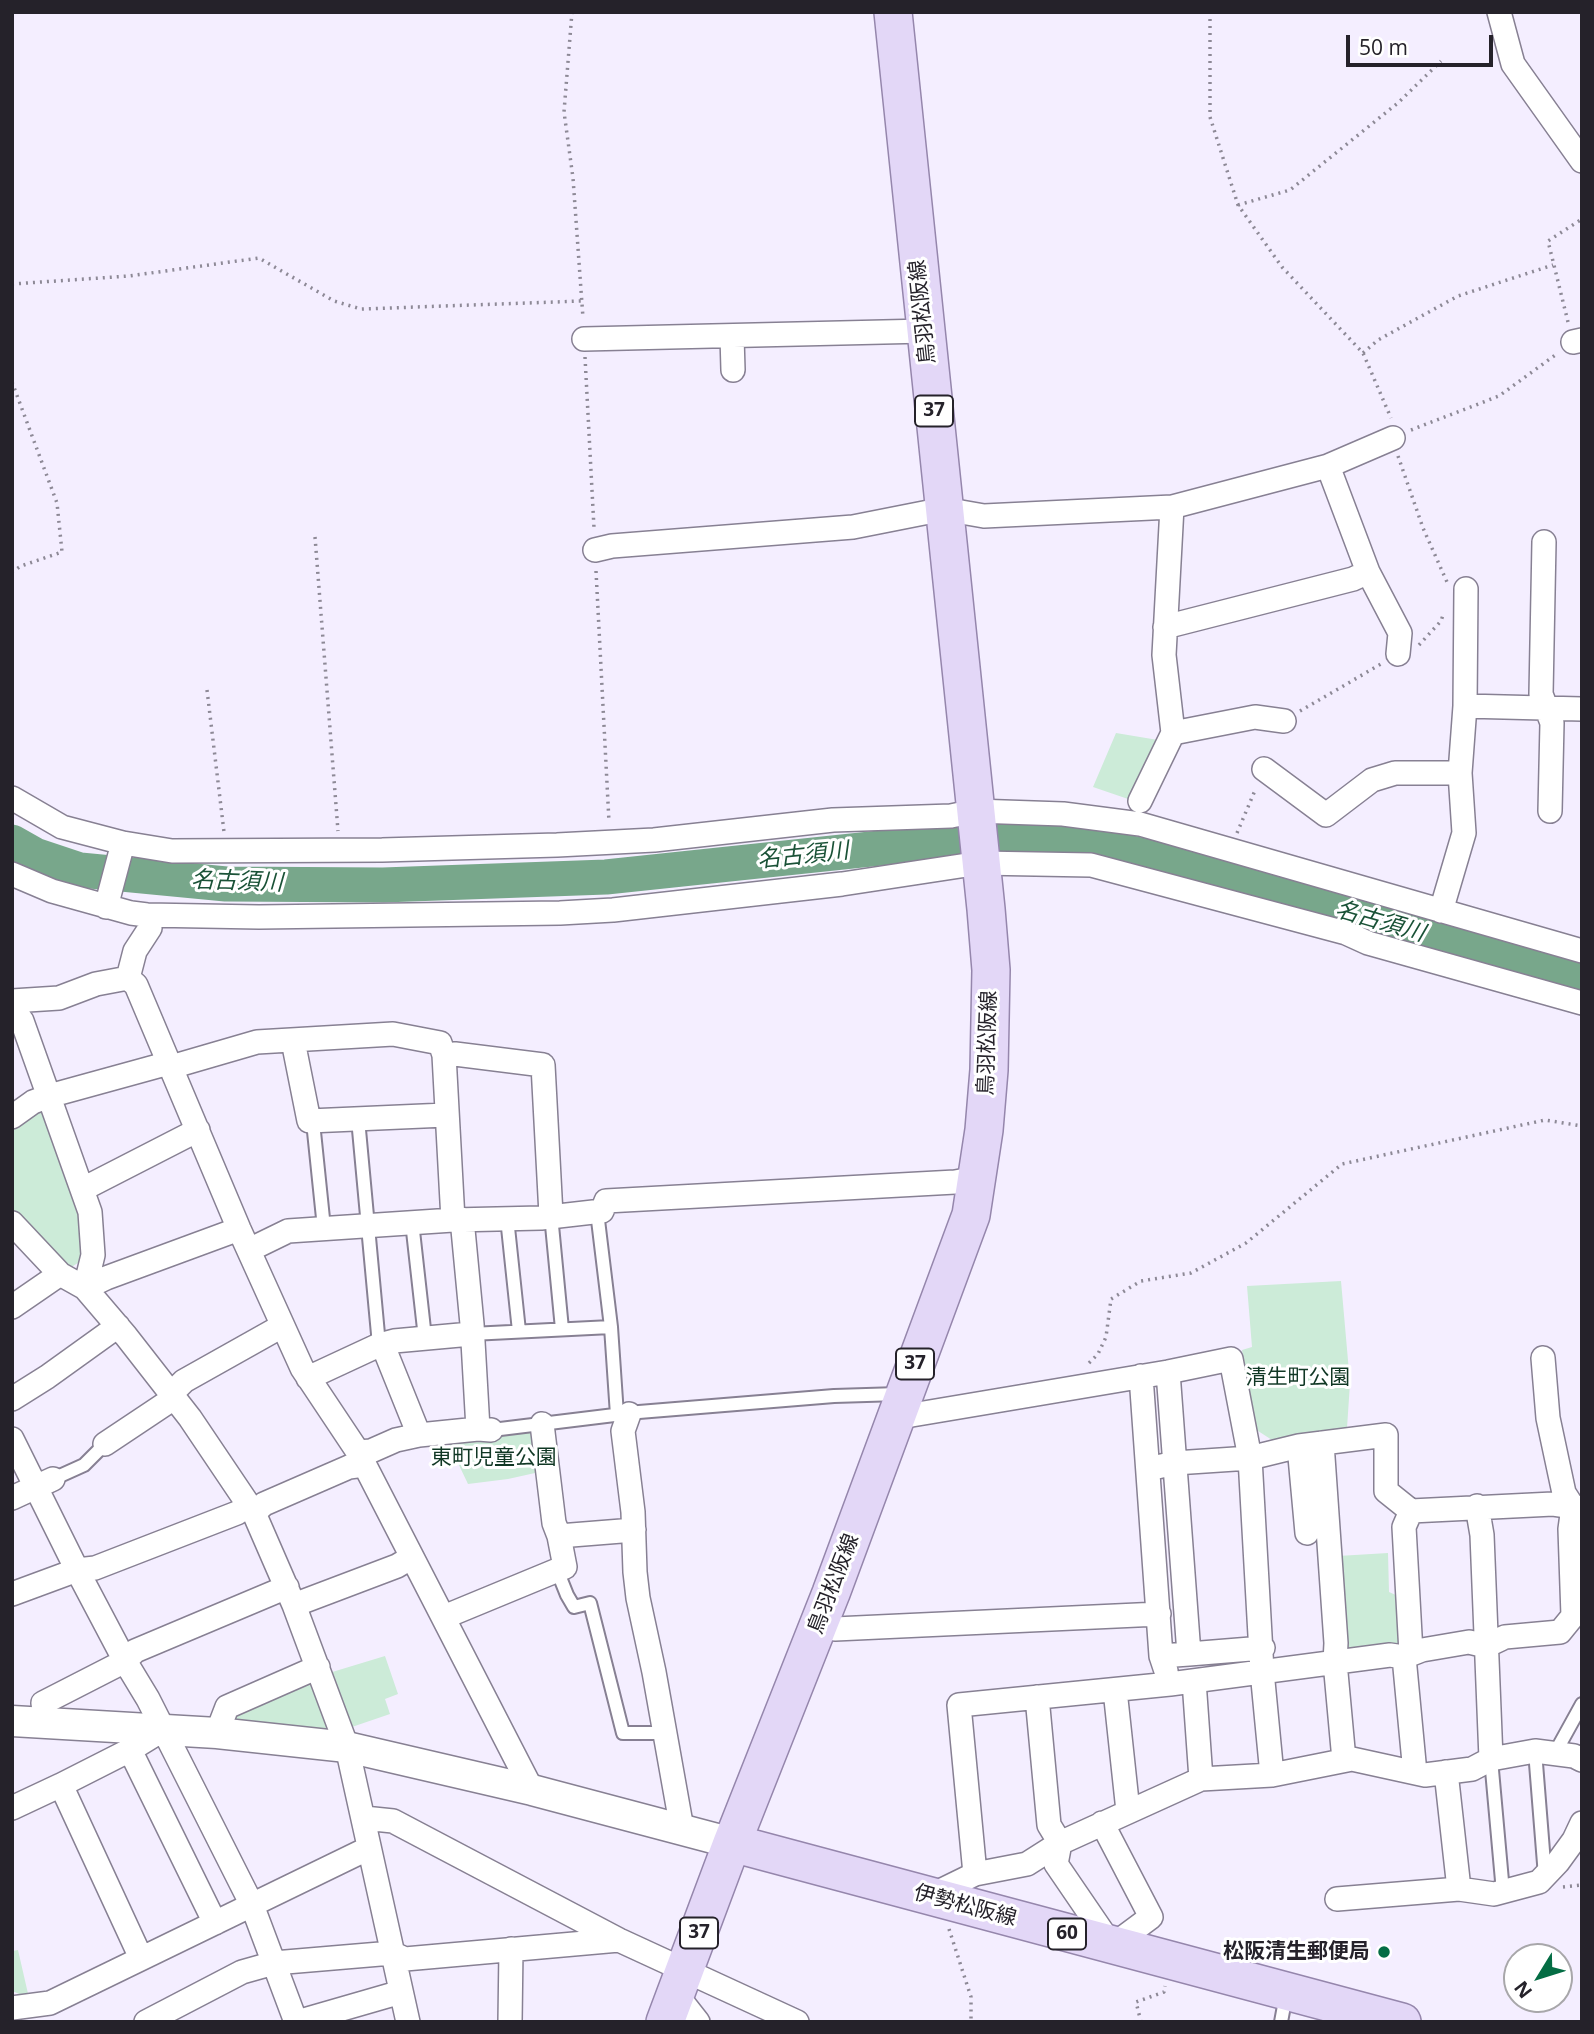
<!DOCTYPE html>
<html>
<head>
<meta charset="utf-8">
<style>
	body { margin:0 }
	#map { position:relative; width:1594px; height:2034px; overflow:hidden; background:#f4eeff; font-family:"Open Sans",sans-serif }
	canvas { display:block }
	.frame { position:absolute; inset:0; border:14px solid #25222a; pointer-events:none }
	.north { position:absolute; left:1503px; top:1943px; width:70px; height:70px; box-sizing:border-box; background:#fff; border:2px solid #a8a7aa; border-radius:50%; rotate:232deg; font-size:19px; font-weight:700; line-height:28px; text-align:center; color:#25222a }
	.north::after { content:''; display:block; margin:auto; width:24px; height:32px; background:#046d44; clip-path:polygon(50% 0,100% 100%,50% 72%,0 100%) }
	.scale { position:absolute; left:1346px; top:35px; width:147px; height:32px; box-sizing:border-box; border:4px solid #25222a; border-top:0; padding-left:9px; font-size:21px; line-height:24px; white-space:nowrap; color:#25222a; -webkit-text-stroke:5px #fff; paint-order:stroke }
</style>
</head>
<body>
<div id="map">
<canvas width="1594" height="2034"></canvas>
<div class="frame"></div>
<div class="north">N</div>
<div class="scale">50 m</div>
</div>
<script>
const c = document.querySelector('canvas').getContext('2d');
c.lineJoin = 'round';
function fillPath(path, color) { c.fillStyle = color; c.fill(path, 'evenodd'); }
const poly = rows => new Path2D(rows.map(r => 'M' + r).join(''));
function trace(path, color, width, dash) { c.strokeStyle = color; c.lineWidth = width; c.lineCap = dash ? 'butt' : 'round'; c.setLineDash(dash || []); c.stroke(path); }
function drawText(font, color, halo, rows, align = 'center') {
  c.font = font + ' "Open Sans","Noto Sans JP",sans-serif'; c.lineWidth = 6; c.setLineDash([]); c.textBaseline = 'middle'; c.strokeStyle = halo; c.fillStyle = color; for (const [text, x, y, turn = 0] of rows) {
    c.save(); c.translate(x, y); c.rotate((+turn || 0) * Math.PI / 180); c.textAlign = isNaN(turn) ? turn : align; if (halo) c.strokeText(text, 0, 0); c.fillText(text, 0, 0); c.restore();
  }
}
const green = poly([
	[1116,733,1158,740,1131,800,1093,787],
	[38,1111,45,1113,82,1212,84,1259,70,1268,12,1209,12,1129],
	[1341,1281,1350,1383,1347,1428,1272,1440,1255,1429,1242,1350,1252,1347,1247,1286],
	[540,1429,544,1471,508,1479,468,1484,447,1440],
	[1388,1553,1389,1592,1398,1596,1401,1647,1350,1654,1344,1639,1338,1556],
	[385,1656,398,1694,385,1699,390,1714,349,1728,329,1673],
	[312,1681,330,1726,325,1730,232,1720,232,1713],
	[18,1950,29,1998,12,1991,12,1951]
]);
const river = poly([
	[12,842,35,855,80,870,226,884,383,885,606,877,937,842,1057,841,1107,847,1164,861,1582,980]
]);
const path = poly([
	[572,12,564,112,573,178,583,318],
	[1210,12,1210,117,1238,205,1282,267,1363,353,1391,418],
	[1238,205,1290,190,1399,102,1441,61],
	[12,284,129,276,259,258,334,301,361,309,582,301],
	[1568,322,1548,241,1582,219],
	[1363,353,1378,340,1458,296,1553,265],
	[585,357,594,528],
	[12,382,57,503,62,552,21,566,12,572],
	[1411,430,1499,396,1558,353],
	[1398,456,1423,528,1447,582],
	[315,537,338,831],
	[596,571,609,822],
	[1419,645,1441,621,1444,612],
	[207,690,224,832],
	[1300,711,1381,664],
	[1237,833,1256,788],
	[1089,1363,1098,1354,1106,1337,1111,1299,1141,1281,1191,1273,1246,1243,1342,1164,1545,1120,1582,1126],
	[1563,1887,1582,1885],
	[949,1929,971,1997,971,2022],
	[1141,2022,1136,2002,1164,1992,1165,1986]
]);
const service = poly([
	[358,1119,379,1345],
	[313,1122,324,1228],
	[602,1211,598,1220,611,1327,617,1415],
	[551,1215,562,1329],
	[507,1218,519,1331],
	[412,1222,425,1338],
	[471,1334,611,1327],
	[492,1430,639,1412,834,1396,899,1394],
	[53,1479,84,1465,105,1444],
	[557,1570,567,1595,574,1607,590,1603,623,1733,666,1733],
	[1535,1751,1545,1876],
	[1555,1753,1582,1704],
	[1491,1759,1503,1892],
	[1281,2022,1286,1995]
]);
const minor = poly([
	[1499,12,1513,64,1582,161],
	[732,336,733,370],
	[584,339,926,331],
	[1573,342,1582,340],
	[1328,466,1368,572,1400,633,1398,654],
	[1172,507,1164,655,1173,733,1255,717,1284,721],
	[1544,542,1541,694,1552,723,1550,811],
	[595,550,612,546,853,527,944,509,984,516,1172,507,1328,466,1393,438],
	[1165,627,1353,579,1368,572],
	[1465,706,1582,709],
	[1264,769,1326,815,1372,780,1395,773,1460,773],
	[12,798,62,827,123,843,172,851,382,850,557,845,654,840,833,820,951,816,975,811,1063,814,1140,824,1582,951],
	[1140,801,1173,733],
	[12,874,52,891,131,913,147,915,259,917,560,913,613,910,842,884,980,863,1091,865,1346,933,1368,943,1582,1003],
	[106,907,123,843],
	[1441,911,1464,833,1460,773,1465,706,1466,589],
	[128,978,135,951,150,928,147,915],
	[12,1001,59,998,96,984,128,978,136,985,239,1229,302,1368,358,1452,532,1790],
	[12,1007,22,1021,90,1212,93,1255,85,1288],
	[293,1041,309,1121,446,1115],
	[444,1055,453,1220],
	[171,1067,257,1042,393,1034,440,1043,444,1055,455,1054,543,1065,551,1215],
	[12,1117,33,1102,49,1096,169,1063],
	[83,1189,198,1130],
	[462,1219,472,1324,478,1429],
	[12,1223,60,1274,85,1288,126,1336,190,1418,254,1513,294,1605,347,1747,408,2022],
	[249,1250,288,1231,453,1220,541,1218,602,1211,606,1201,955,1182,977,1178],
	[85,1288,106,1278,239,1229],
	[12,1307,60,1274],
	[379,1345,386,1353,419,1435],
	[1141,1376,1161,1656,1166,1671],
	[308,1378,379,1345,394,1341,471,1334],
	[171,1394,184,1381,282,1326],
	[12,1399,47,1377,118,1326],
	[629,1414,623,1431,633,1512,635,1572,638,1598,654,1672,682,1829],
	[894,1418,1168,1372,1231,1359,1250,1458,1299,1446,1386,1435,1386,1491,1411,1511,1553,1504,1582,1508],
	[12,1439,77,1570,125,1661,148,1699,252,1905,296,2022],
	[1322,1443,1336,1643,1335,1662,1344,1760],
	[105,1444,174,1398],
	[1299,1446,1307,1533],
	[358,1452,371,1451,396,1440,419,1435,478,1429,491,1430],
	[1148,1469,1175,1463,1250,1458,1262,1671,1272,1775],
	[12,1498,53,1479],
	[1477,1506,1482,1535,1491,1759],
	[254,1513,264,1504,349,1467,364,1465],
	[559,1536,634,1530],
	[12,1594,77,1570,95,1568,237,1513,249,1505],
	[294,1605,397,1566,412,1557],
	[444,1617,565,1567,559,1536,554,1523,542,1424],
	[820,1621,835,1629,1159,1614],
	[1411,1653,1404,1527,1411,1511],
	[1189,1654,1263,1648],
	[1161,1656,1189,1654,1168,1372],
	[1404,1657,1415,1773],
	[1194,1681,1201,1779],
	[1115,1690,1128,1811],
	[1037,1697,1049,1825,1060,1843,1056,1864,1112,1946,1151,1917,1102,1823],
	[46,1724,43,1703,125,1661,135,1651,287,1587],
	[217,1733,227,1707,318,1667],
	[130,1750,215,1923],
	[1446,1772,1459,1889],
	[12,1808,61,1785],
	[364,1818,393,1821,619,1940,797,2022],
	[975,1874,1027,1864,1060,1843,1201,1779,1272,1775,1352,1759,1425,1775,1472,1769,1491,1759,1535,1751,1574,1756,1582,1760],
	[930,1896,975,1874,959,1705,1170,1684,1390,1655,1404,1657,1422,1650,1469,1642,1486,1646,1505,1637,1560,1632,1573,1616,1570,1529,1573,1507,1564,1493,1548,1418,1543,1358],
	[1337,1899,1459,1889,1494,1894,1539,1882,1558,1862,1574,1840,1582,1823],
	[141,1958,61,1785,130,1750,164,1729],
	[676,1994,698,2022],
	[12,2008,50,2003,369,1848],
	[146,2022,242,1972,274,1963,392,1953,405,1959,619,1940],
	[297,2022,401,1992],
	[510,2022,511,1949]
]);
const tertiary = poly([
	[12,1721,217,1733,347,1747,532,1790,732,1843]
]);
const primary = poly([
	[732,1843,1402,2022],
	[665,2022,732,1843,831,1593,971,1215,984,1130,989,1070,991,970,986,909,893,12]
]);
const markers = [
	[1384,1952,7,"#046d44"]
];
const shields = [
	[934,411,38],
	[915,1364,38],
	[699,1933,38],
	[1067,1934,38]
];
const shieldNames = [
	["37",934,411],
	["37",915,1364],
	["37",699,1933],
	["60",1067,1934]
];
const streetNames = [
	["鳥羽松阪線",923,312,-96],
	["鳥羽松阪線",988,1043,-88],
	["鳥羽松阪線",834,1584,-69],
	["伊勢松阪線",965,1906,15]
];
const parkNames = [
	["清生町公園",1298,1378],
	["東町児童公園",494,1458]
];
const poiNames = [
	["松阪清生郵便局",1370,1952]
];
const waterNames = [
	["名古須川",803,856,-6],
	["名古須川",237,882,2],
	["名古須川",1380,922,16]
];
fillPath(green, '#ccebd8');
trace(river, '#78a78b', 35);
trace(service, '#878093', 16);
trace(minor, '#878093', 26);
trace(tertiary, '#878093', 33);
trace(primary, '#9586ac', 40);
trace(path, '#8d8996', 3.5, [2, 5]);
trace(service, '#fff', 12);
trace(minor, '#fff', 23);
trace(tertiary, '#fff', 30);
trace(primary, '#e3d7f7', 37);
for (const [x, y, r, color] of markers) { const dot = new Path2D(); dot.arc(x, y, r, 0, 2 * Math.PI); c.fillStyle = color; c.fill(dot); trace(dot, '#fff', 2.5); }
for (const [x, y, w] of shields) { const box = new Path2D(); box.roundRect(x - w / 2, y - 15.5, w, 31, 5); c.fillStyle = '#fff'; c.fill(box); trace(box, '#25222a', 2); }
drawText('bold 19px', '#25222a', null, shieldNames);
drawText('21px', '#25222a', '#fff', streetNames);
drawText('21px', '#103724', '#fff', parkNames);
drawText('bold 21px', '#25222a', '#fff', poiNames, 'right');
drawText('italic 23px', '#1a5237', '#fff', waterNames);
</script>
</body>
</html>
